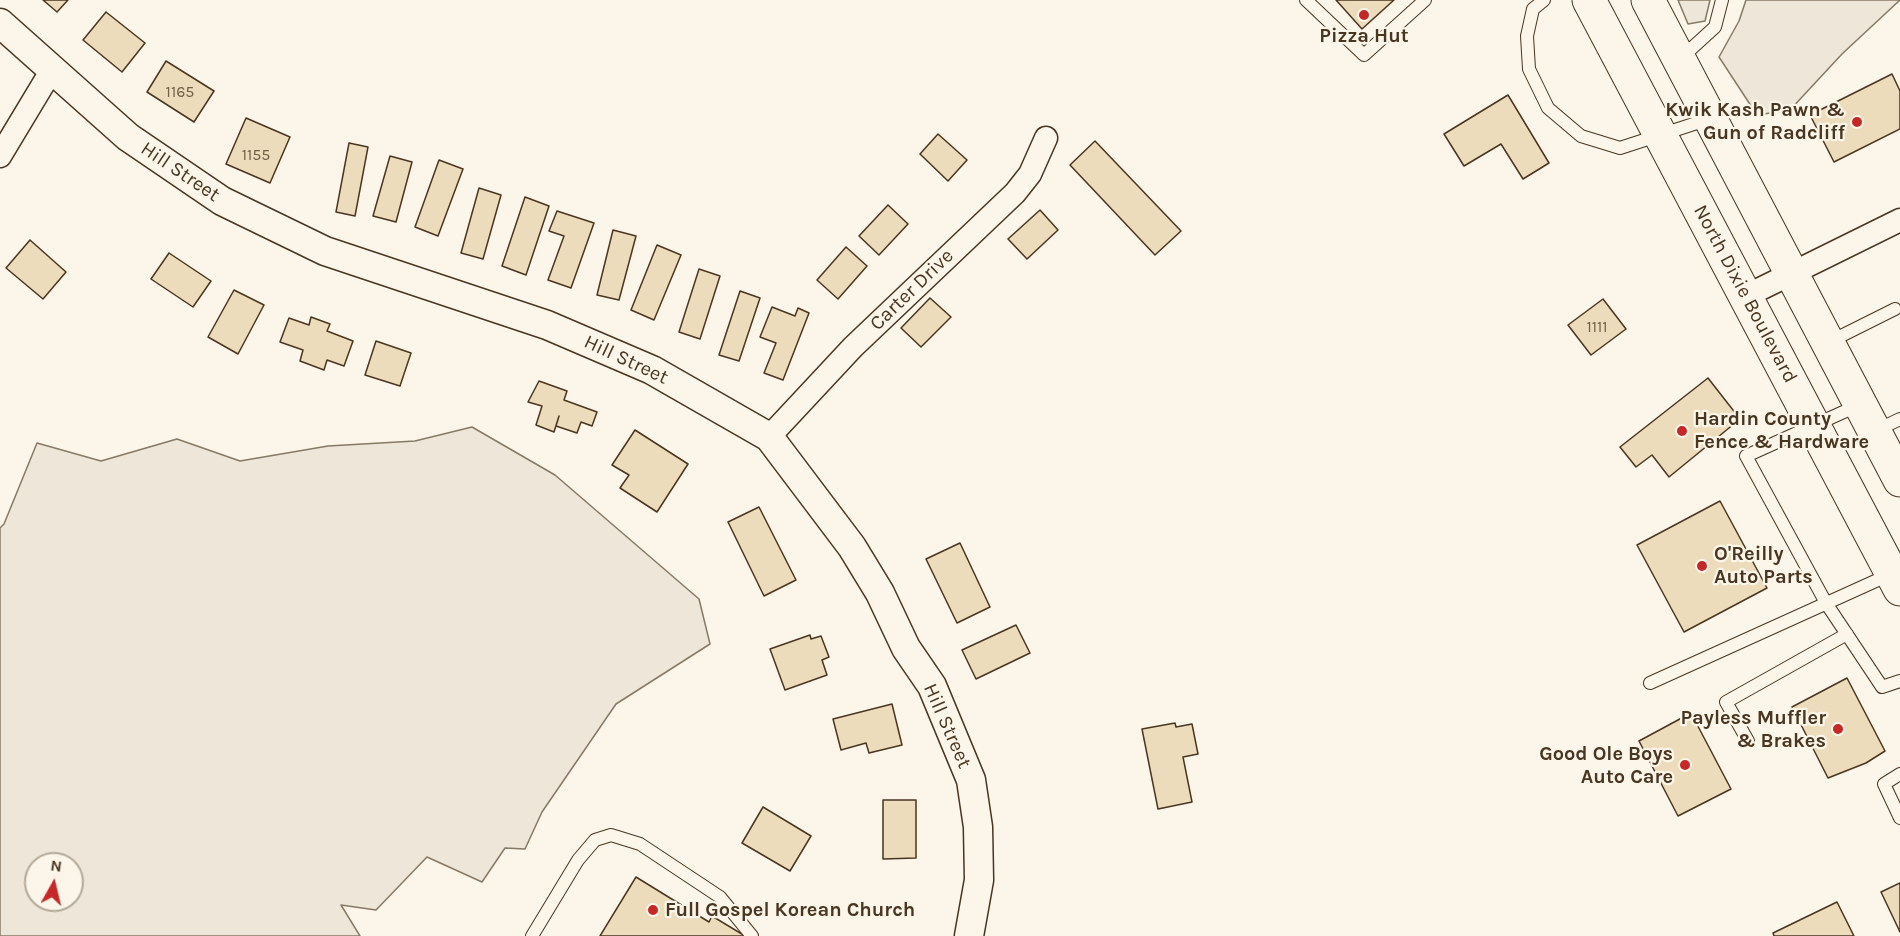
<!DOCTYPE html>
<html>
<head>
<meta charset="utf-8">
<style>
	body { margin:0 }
	#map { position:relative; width:1900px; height:936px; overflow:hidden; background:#fbf6e9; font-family:Karla,sans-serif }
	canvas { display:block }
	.north { position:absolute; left:24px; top:852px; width:60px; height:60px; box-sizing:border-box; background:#fbf6e9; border:2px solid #b4a999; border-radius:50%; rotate:8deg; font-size:16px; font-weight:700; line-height:24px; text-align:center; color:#4a3520 }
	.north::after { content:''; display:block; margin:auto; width:21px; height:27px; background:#c62828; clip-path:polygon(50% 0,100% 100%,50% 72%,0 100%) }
</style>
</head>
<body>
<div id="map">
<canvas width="1900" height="936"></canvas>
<div class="north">N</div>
</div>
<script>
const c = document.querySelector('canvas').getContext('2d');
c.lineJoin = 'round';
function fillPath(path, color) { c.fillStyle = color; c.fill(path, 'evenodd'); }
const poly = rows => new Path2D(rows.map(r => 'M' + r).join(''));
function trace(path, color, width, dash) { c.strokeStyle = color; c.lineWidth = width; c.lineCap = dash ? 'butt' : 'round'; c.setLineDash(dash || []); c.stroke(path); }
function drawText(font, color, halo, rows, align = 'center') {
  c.font = font + ' Karla,sans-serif'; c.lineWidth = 4.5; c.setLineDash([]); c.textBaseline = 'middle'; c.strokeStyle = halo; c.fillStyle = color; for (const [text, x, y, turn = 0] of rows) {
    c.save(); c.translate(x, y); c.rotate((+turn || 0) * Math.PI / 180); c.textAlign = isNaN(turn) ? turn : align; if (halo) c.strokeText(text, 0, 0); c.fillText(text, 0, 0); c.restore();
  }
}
const green = poly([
	[1678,0,1710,0,1705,21,1688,24,1678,0],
	[1746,0,1900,0,1842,54,1790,110,1757,115,1719,57,1739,21,1746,0],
	[472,427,555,475,699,599,710,644,616,704,542,812,525,849,505,848,482,882,427,857,376,910,341,905,360,936,0,936,0,528,4,524,37,443,101,461,177,439,240,461,328,446,415,441,472,427],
	[36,864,72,864,72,900,36,900,36,864]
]);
const building = poly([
	[43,0,68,0,57,12,43,0],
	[1336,0,1394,0,1362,29,1336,0],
	[106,12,145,43,122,72,83,40,106,12],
	[166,61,214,91,194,122,147,92,166,61],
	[1892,74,1900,91,1900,129,1834,162,1810,115,1892,74],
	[1508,95,1549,163,1523,179,1501,144,1464,166,1444,134,1508,95],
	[246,118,290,137,270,183,226,164,246,118],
	[938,134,967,160,948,181,920,154,938,134],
	[1095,141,1181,231,1155,255,1070,165,1095,141],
	[349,143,368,147,355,216,336,212,349,143],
	[390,156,412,162,396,222,373,216,390,156],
	[439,160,463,169,438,236,415,227,439,160],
	[479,188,501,195,483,259,461,253,479,188],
	[525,197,549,206,526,275,502,266,525,197],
	[888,205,908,224,879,255,859,236,888,205],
	[1040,210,1058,230,1027,259,1008,239,1040,210],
	[557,211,594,223,571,288,548,280,564,236,549,231,557,211],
	[613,230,636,236,619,300,597,295,613,230],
	[30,240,66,272,43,299,6,268,30,240],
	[657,245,681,255,654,320,631,310,657,245],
	[846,247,867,266,838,299,817,280,846,247],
	[169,253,211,281,193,307,151,279,169,253],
	[699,269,720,276,700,339,679,332,699,269],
	[234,290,264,305,238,354,208,337,234,290],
	[740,291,760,298,739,361,719,355,740,291],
	[930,298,951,317,921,347,901,328,930,298],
	[1603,299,1626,329,1591,355,1568,325,1603,299],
	[772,307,795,316,798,308,809,313,783,380,764,373,776,343,760,337,772,307],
	[311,317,330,324,327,331,353,341,344,366,327,360,324,370,300,361,303,350,280,342,289,318,309,325,311,317],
	[376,341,411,353,400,386,365,375,376,341],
	[1708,378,1740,419,1669,477,1652,455,1636,467,1620,447,1708,378],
	[539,381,567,391,564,400,597,412,592,426,581,422,577,433,556,426,559,416,554,432,536,425,542,406,528,402,539,381],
	[635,430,688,464,657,512,620,488,629,475,612,465,635,430],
	[1720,501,1767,588,1684,632,1637,545,1720,501],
	[759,507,796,580,764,596,728,522,759,507],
	[960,543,990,607,957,623,926,559,960,543],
	[1016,625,1030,653,976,679,962,650,1016,625],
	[810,635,811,639,821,636,829,657,822,660,827,675,785,690,770,649,810,635],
	[1847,678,1885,751,1866,763,1828,778,1792,707,1847,678],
	[892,704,902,745,869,753,866,743,841,750,833,719,892,704],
	[1691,713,1731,789,1678,816,1639,741,1691,713],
	[1175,723,1176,727,1192,724,1198,754,1183,757,1192,802,1158,809,1142,729,1175,723],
	[883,800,916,800,916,858,883,859,883,800],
	[763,807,811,836,790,871,742,843,763,807],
	[636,877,709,922,712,916,745,936,600,936,636,877],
	[1900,883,1900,932,1881,892,1900,883],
	[1837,902,1854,936,1774,936,1773,933,1837,902]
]);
const service = poly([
	[1306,0,1364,55,1425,0],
	[1544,0,1533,9,1527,36,1529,69,1548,108,1581,136,1620,148,1709,119],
	[1680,59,1715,27,1722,0],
	[1829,342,1895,309],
	[1859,405,1746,456,1826,603,1882,687,1900,681],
	[1877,430,1900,419],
	[1650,683,1891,574],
	[1748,741,1726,702,1847,634],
	[1900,774,1884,784,1900,818],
	[532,936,578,860,595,840,611,835,640,844,720,897,752,936]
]);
const minor = poly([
	[0,156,53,68],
	[1746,296,1900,220],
	[769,437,853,347,1015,193,1030,174,1046,138]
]);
const tertiary = poly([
	[0,23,128,137,222,201,325,251,547,325,652,370,769,437,852,547,880,593,906,648,932,686,971,780,978,827,979,880,969,936]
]);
const trunk = poly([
	[1589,0,1900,589],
	[1648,0,1900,480]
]);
const markers = [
	[1364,15,6,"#c62828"],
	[1857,122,6,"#c62828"],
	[1682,431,6,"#c62828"],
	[1702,566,6,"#c62828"],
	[1838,729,6,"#c62828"],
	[1685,765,6,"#c62828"],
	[653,910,6,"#c62828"]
];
const numberNames = [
	["1165",180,92],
	["1155",256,155],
	["1111",1597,327]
];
const poiNames = [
	["Pizza Hut",1364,36,"center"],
	["Kwik Kash Pawn &",1845,110],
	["Gun of Radcliff",1845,133],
	["Hardin County",1694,419,"left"],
	["Fence & Hardware",1694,442,"left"],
	["O'Reilly",1714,554,"left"],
	["Auto Parts",1714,577,"left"],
	["Payless Muffler",1826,718],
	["& Brakes",1826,741],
	["Good Ole Boys",1673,754],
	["Auto Care",1673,777],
	["Full Gospel Korean Church",665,910,"left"]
];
const streetNames = [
	["Hill Street",180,172,34],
	["Carter Drive",912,290,-44],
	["North Dixie Boulevard",1745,294,62],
	["Hill Street",626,360,25],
	["Hill Street",947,726,66]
];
fillPath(green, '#ede6d9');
trace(green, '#887966', 1.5);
fillPath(building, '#ecdcbc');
trace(building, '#4a3520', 1.5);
trace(service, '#4a3520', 14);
trace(minor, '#4a3520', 25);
trace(tertiary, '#4a3520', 31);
trace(trunk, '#4a3520', 35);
trace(service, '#fbf6e9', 12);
trace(minor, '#fbf6e9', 22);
trace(tertiary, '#fbf6e9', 28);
trace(trunk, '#fbf6e9', 33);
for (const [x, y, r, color] of markers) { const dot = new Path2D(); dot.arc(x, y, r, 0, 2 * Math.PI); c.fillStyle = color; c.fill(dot); trace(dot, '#fbf6e9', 2); }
drawText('16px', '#725f47', null, numberNames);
drawText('bold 20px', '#4a3520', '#fbf6e9', poiNames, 'right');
drawText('20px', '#4a3520', '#fbf6e9', streetNames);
</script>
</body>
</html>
